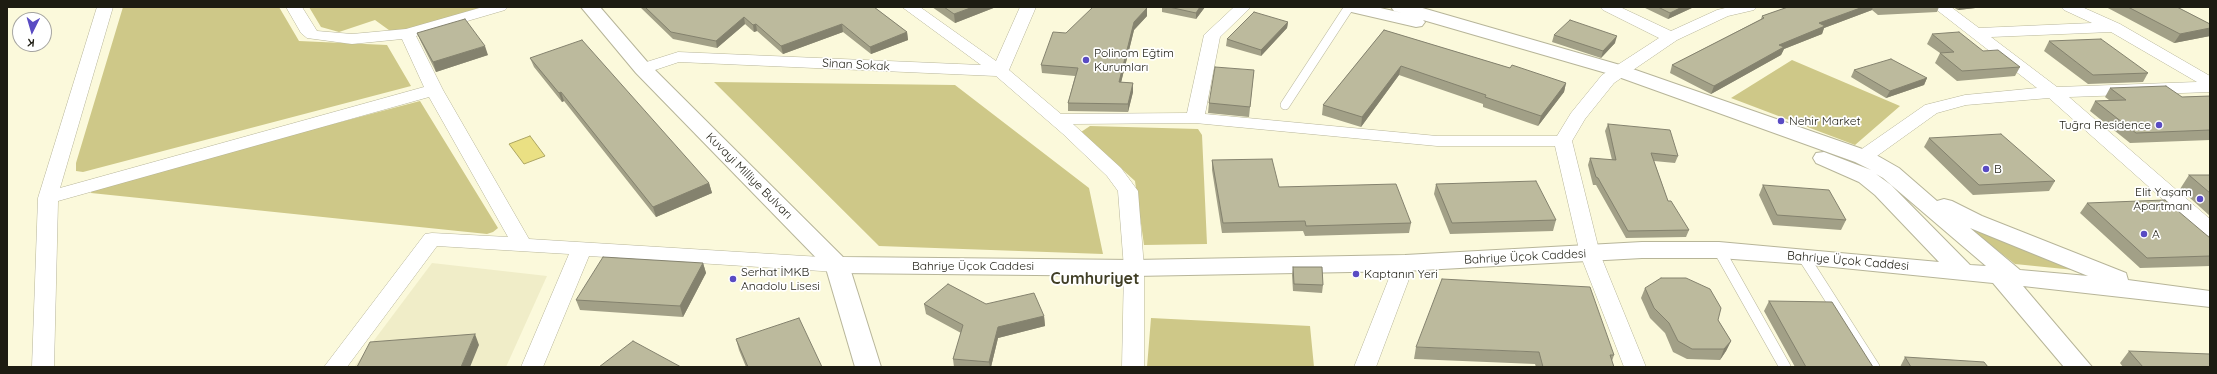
<!DOCTYPE html>
<html>
<head>
<meta charset="utf-8">
<style>
	body { margin:0 }
	#map { position:relative; width:2217px; height:374px; overflow:hidden; background:#fbf9db; font-family:Quicksand,sans-serif }
	canvas { display:block }
	.frame { position:absolute; inset:0; border:8px solid #1d1c12; pointer-events:none }
	.north { position:absolute; left:12px; top:12px; width:40px; height:40px; box-sizing:border-box; background:#fff; border:1px solid #a5a4a0; border-radius:50%; rotate:185deg; font-size:11px; font-weight:700; line-height:16px; text-align:center; color:#1d1c12 }
	.north::after { content:''; display:block; margin:auto; width:14px; height:18px; background:#594bc3; clip-path:polygon(50% 0,100% 100%,50% 72%,0 100%) }
</style>
</head>
<body>
<div id="map">
<canvas width="2217" height="374"></canvas>
<div class="frame"></div>
<div class="north">K</div>
</div>
<script>
const c = document.querySelector('canvas').getContext('2d');
c.lineJoin = 'round';
function fillPath(path, color) { c.fillStyle = color; c.fill(path, 'evenodd'); }
const poly = rows => new Path2D(rows.map(r => 'M' + r).join(''));
function trace(path, color, width, dash) { c.strokeStyle = color; c.lineWidth = width; c.lineCap = dash ? 'butt' : 'round'; c.setLineDash(dash || []); c.stroke(path); }
function drawText(font, color, halo, rows, align = 'center') {
  c.font = font + ' Quicksand,sans-serif'; c.lineWidth = 3.5; c.setLineDash([]); c.textBaseline = 'middle'; c.strokeStyle = halo; c.fillStyle = color; for (const [text, x, y, turn = 0] of rows) {
    c.save(); c.translate(x, y); c.rotate((+turn || 0) * Math.PI / 180); c.textAlign = isNaN(turn) ? turn : align; if (halo) c.strokeText(text, 0, 0); c.fillText(text, 0, 0); c.restore();
  }
}
const built = poly([
	[432,263,547,276,506,367,354,367]
]);
const green = poly([
	[123,7,279,7,299,41,387,45,411,86,83,172,76,171,76,163],
	[309,7,483,7,393,33,375,20,339,32,321,27],
	[1792,60,1900,106,1855,145,1731,98],
	[714,82,955,85,1089,188,1103,254,879,246],
	[420,101,498,228,493,232,487,234,91,193,92,189,98,186],
	[1090,126,1198,129,1202,135,1207,244,1144,245,1135,181,1081,132],
	[1952,215,2084,271,2015,264],
	[1151,318,1310,326,1314,367,1147,367]
]);
const water = poly([
	[530,136,545,156,524,164,509,144,530,136]
]);
const serviceFar1 = poly([
	[1285,105,1349,7]
]);
const service = poly([
	[1719,250,1785,367],
	[1803,256,1874,367]
]);
const minor = poly([
	[97,7,113,7,60,188,424,87,402,39,352,44,307,38,301,33,286,7,302,7,317,31,352,34,406,29,483,7,508,7,505,10,416,36,443,90,529,239,837,258,844,260,847,265,844,270,837,272,589,256,543,367,521,367,569,254,437,246,347,367,324,367,425,234,432,233,508,237,429,97,58,201,54,367,32,367,38,198,97,7],
	[902,7,920,7,996,61,1020,7,1036,7,1009,70,1061,114,1187,113,1204,35,1234,7,1251,7,1220,37,1205,114,1437,136,1557,136,1571,113,1602,75,1659,38,1603,10,1600,7,1620,7,1671,31,1717,10,1729,7,1757,7,1754,10,1728,16,1677,40,1614,83,1585,119,1572,141,1600,254,1646,367,1624,367,1580,254,1555,146,1437,146,1195,123,1073,124,1121,168,1138,191,1144,268,1144,367,1122,367,1124,268,1118,191,1107,176,1063,134,996,76,679,62,643,74,637,73,635,69,637,65,678,52,981,65,902,7],
	[1933,7,1951,7,1979,28,2092,23,2064,10,2061,7,2082,7,2120,24,2210,76,2210,92,2069,97,2210,219,2210,236,2203,235,2049,98,1966,105,1937,113,1870,161,1863,163,1856,161,1854,157,1856,153,1925,105,1965,95,2037,88,1933,7],
	[2111,32,2197,82,2057,87,1991,37,2111,32],
	[1405,256,1412,258,1415,263,1376,367,1354,367,1395,263,1398,258,1405,256]
]);
const tertiary = poly([
	[837,257,845,259,849,265,881,367,855,367,825,265,829,259,837,257]
]);
const secondary = poly([
	[581,7,600,7,650,65,843,257,1134,260,1405,255,1642,242,1719,242,1939,262,1875,195,1859,182,1816,163,1813,158,1816,153,1824,152,1871,170,1855,162,1613,75,1423,20,1425,22,1422,26,1416,27,1347,11,1344,7,1376,7,1402,13,1394,11,1391,7,1419,7,1627,67,1871,152,1899,168,1937,201,1944,199,1952,201,1982,216,2126,273,2128,280,2210,291,2210,307,2023,286,2092,367,2064,367,1993,283,1803,264,1719,258,1642,258,1405,271,1134,276,837,273,829,271,636,73,581,7],
	[1876,174,1883,178,1986,266,1970,265,1891,185,1876,174],
	[1970,228,2088,276,2020,270,1970,228]
]);
const wall = poly([
	[640,7,874,7,907,32,908,40,871,54,843,32,783,54,757,31,754,32,745,24,717,48,673,39],
	[932,7,996,7,955,23],
	[1162,7,1205,7,1196,19,1162,12],
	[1643,7,1694,7,1668,19],
	[1788,7,1939,7,1937,12,1878,15,1872,10,1824,28,1822,34,1784,49,1781,55,1711,94,1670,73,1672,65,1761,19,1762,16],
	[1953,7,1984,7,1958,10],
	[2106,7,2177,7,2210,24,2210,36,2174,43],
	[1147,8,1147,16,1134,30,1121,82,1133,83,1133,92,1128,112,1068,111,1068,103,1075,76,1042,73,1041,65,1066,33],
	[1288,22,1287,28,1261,56,1226,46,1227,39],
	[1384,30,1510,68,1566,83,1564,92,1538,126,1483,107,1483,104,1399,75,1361,127,1322,115,1323,105],
	[417,33,488,55,436,72,421,42],
	[1932,34,1983,51,2020,67,2015,76,1957,81,1935,63,1940,53,1927,44],
	[1554,35,1615,43,1601,58,1552,42],
	[2049,41,2148,73,2143,82,2088,84,2044,51],
	[530,58,709,183,712,193,656,217,564,101,562,102,534,67],
	[1254,70,1249,117,1208,113,1209,103],
	[1854,70,1927,78,1924,85,1886,98,1851,77],
	[2110,88,2182,97,2210,96,2210,140,2130,143,2090,111,2095,101,2109,100,2105,97],
	[1608,124,1678,156,1675,163,1654,161,1668,201,1689,230,1686,237,1626,238,1596,185,1593,185,1588,165,1590,158,1612,160,1605,131],
	[1929,138,2055,181,2049,191,1973,195,1924,147],
	[1212,160,1279,187,1411,223,1409,233,1305,236,1303,231,1222,233,1212,170],
	[2189,175,2210,175,2210,216,2180,189],
	[1436,184,1556,220,1553,231,1450,234,1434,194],
	[1763,185,1846,220,1841,230,1773,225,1759,195],
	[2087,203,2210,238,2210,266,2140,268,2080,213],
	[703,263,706,273,683,317,580,310,576,300],
	[1293,267,1323,285,1322,293,1293,291,1292,275],
	[1645,288,1718,320,1731,341,1726,351,1720,360,1687,359,1673,352,1665,333,1650,318,1641,298],
	[1769,301,1873,367,1795,367,1764,311],
	[924,304,986,304,1044,316,1045,326,998,338,991,367,954,367,953,359,961,333,926,314],
	[736,339,822,367,746,367,739,350],
	[1416,347,1614,355,1612,361,1614,367,1536,367,1535,364,1414,359],
	[2129,351,2210,367,2123,367,2120,363],
	[1905,357,1988,367,1900,367]
]);
const shadedWall = poly([
	[973,7,996,7,955,23,954,14],
	[1200,7,1205,7,1196,19,1196,13],
	[1682,7,1694,7,1668,19,1670,13],
	[1863,7,1873,7,1872,10,1824,28,1822,34,1784,49,1781,55,1711,94,1714,86,1779,45,1819,23],
	[1960,7,1984,7,1958,10],
	[1147,8,1147,16,1134,30,1119,91,1119,82,1134,22],
	[744,17,745,24,717,48,716,41],
	[1288,22,1287,28,1261,56,1261,50],
	[756,24,757,31,754,32,753,25],
	[842,24,843,32,783,54,781,46],
	[2210,28,2210,36,2174,43,2180,34],
	[907,32,908,40,871,54,870,47],
	[1617,36,1615,43,1601,58,1603,51],
	[485,46,488,55,436,72,433,62],
	[1401,66,1399,75,1361,127,1362,117],
	[1927,78,1924,85,1886,98,1890,91],
	[1133,83,1133,92,1128,112,1128,104],
	[1566,83,1564,92,1538,126,1541,116],
	[561,92,564,101,562,102,559,93],
	[709,183,712,193,656,217,653,207],
	[703,263,706,273,683,317,680,306],
	[1044,316,1045,326,998,338,991,367,990,367,989,362,998,327],
	[475,334,479,345,470,367,461,367],
	[1731,341,1726,351,1720,360,1724,349]
]);
const building = poly([
	[645,7,874,7,907,32,870,47,842,24,781,46,756,24,753,25,744,17,716,41,671,32,645,7],
	[944,7,973,7,954,14,944,7],
	[1093,7,1143,7,1147,8,1134,22,1119,82,1133,83,1128,104,1068,103,1078,68,1041,65,1053,32,1066,33,1093,7],
	[1169,7,1200,7,1196,13,1169,7],
	[1658,7,1682,7,1670,13,1658,7],
	[1788,7,1863,7,1819,23,1825,26,1779,45,1784,47,1714,86,1672,65,1764,18,1762,16,1788,7],
	[2128,7,2177,7,2210,24,2210,28,2180,34,2128,7],
	[1254,12,1288,22,1261,50,1227,39,1254,12],
	[465,19,485,46,433,62,417,33,465,19],
	[1570,20,1617,36,1603,51,1554,35,1570,20],
	[1384,30,1510,68,1512,65,1566,83,1541,116,1485,97,1486,95,1401,66,1362,117,1323,105,1384,30],
	[1959,32,1983,51,1998,50,2020,67,1962,71,1940,53,1954,52,1932,34,1959,32],
	[2101,39,2148,73,2093,75,2049,41,2101,39],
	[582,40,709,183,653,207,561,92,559,93,530,58,582,40],
	[1891,59,1927,78,1890,91,1854,70,1891,59],
	[1215,67,1254,70,1250,107,1209,103,1215,67],
	[2166,86,2182,97,2210,96,2210,130,2136,133,2095,101,2126,100,2110,88,2166,86],
	[1608,124,1670,130,1678,156,1651,153,1668,201,1671,201,1689,230,1628,231,1598,178,1596,177,1590,158,1616,160,1608,124],
	[2001,134,2055,181,1979,185,1929,138,2001,134],
	[1272,159,1279,187,1396,184,1411,223,1306,226,1305,221,1223,223,1212,160,1272,159],
	[2189,175,2210,175,2210,193,2189,175],
	[1536,181,1556,220,1452,223,1436,184,1536,181],
	[1763,185,1829,190,1846,220,1777,215,1763,185],
	[2165,200,2210,238,2210,256,2147,258,2087,203,2165,200],
	[603,257,703,263,680,306,576,300,603,257],
	[1293,267,1322,267,1323,285,1294,284,1293,267],
	[1661,278,1686,278,1710,289,1721,308,1718,320,1731,341,1724,349,1692,349,1678,341,1669,323,1654,308,1645,288,1661,278],
	[1442,279,1590,287,1614,355,1610,355,1614,367,1543,367,1539,352,1416,347,1442,279],
	[948,284,986,304,1034,293,1044,316,998,327,989,362,953,359,963,325,924,304,948,284],
	[1769,301,1832,302,1873,367,1806,367,1769,301],
	[799,318,822,367,748,367,736,339,799,318],
	[475,334,461,367,357,367,370,342,475,334],
	[633,341,681,367,599,367,633,341],
	[2129,351,2210,354,2210,367,2143,367,2129,351],
	[1905,357,1984,362,1988,367,1911,367,1905,357]
]);
const markers = [
	[1086,60,4,"#594bc3"],
	[1781,121,4,"#594bc3"],
	[2159,125,4,"#594bc3"],
	[1986,169,4,"#594bc3"],
	[2200,199,4,"#594bc3"],
	[2144,234,4,"#594bc3"],
	[1356,274,4,"#594bc3"],
	[733,279,4,"#594bc3"]
];
const poiNames = [
	["Polinom Eğtim",1094,53],
	["Kurumları",1094,67],
	["Nehir Market",1789,121],
	["Tuğra Residence",2151,125,"right"],
	["B",1994,169],
	["Elit Yaşam",2192,192,"right"],
	["Apartmanı",2192,206,"right"],
	["A",2152,234],
	["Serhat İMKB",741,272],
	["Anadolu Lisesi",741,286],
	["Kaptanın Yeri",1364,274]
];
const streetNames = [
	["Sinan Sokak",856,65,3],
	["Kuvayi Milliye Bulvarı",749,176,45],
	["Bahriye Üçok Caddesi",1525,257,-3],
	["Bahriye Üçok Caddesi",1848,261,5],
	["Bahriye Üçok Caddesi",973,266]
];
const districtNames = [
	["Cumhuriyet",1095,279]
];
fillPath(built, '#f0edc8');
fillPath(green, '#cec888');
fillPath(water, '#eae083');
trace(water, '#aca561', 1);
trace(serviceFar1, '#b7b599', 10);
trace(service, '#b7b599', 12);
trace(minor, '#b7b599', 1);
trace(tertiary, '#b7b599', 2);
trace(secondary, '#b7b599', 2);
trace(serviceFar1, '#fff', 9);
trace(service, '#fff', 11);
fillPath(minor, '#fff');
fillPath(tertiary, '#fff');
fillPath(secondary, '#fff');
fillPath(wall, '#a2a087');
fillPath(shadedWall, '#84826e');
fillPath(building, '#bcba9d');
trace(building, '#84826e', 1);
for (const [x, y, r, color] of markers) { const dot = new Path2D(); dot.arc(x, y, r, 0, 2 * Math.PI); c.fillStyle = color; c.fill(dot); trace(dot, '#fff', 1.5); }
drawText('12px', '#1d1c12', '#fff', poiNames, 'left');
drawText('12px', '#1d1c12', '#fff', streetNames);
drawText('bold 16px', '#403e25', '#fff', districtNames);
</script>
</body>
</html>
